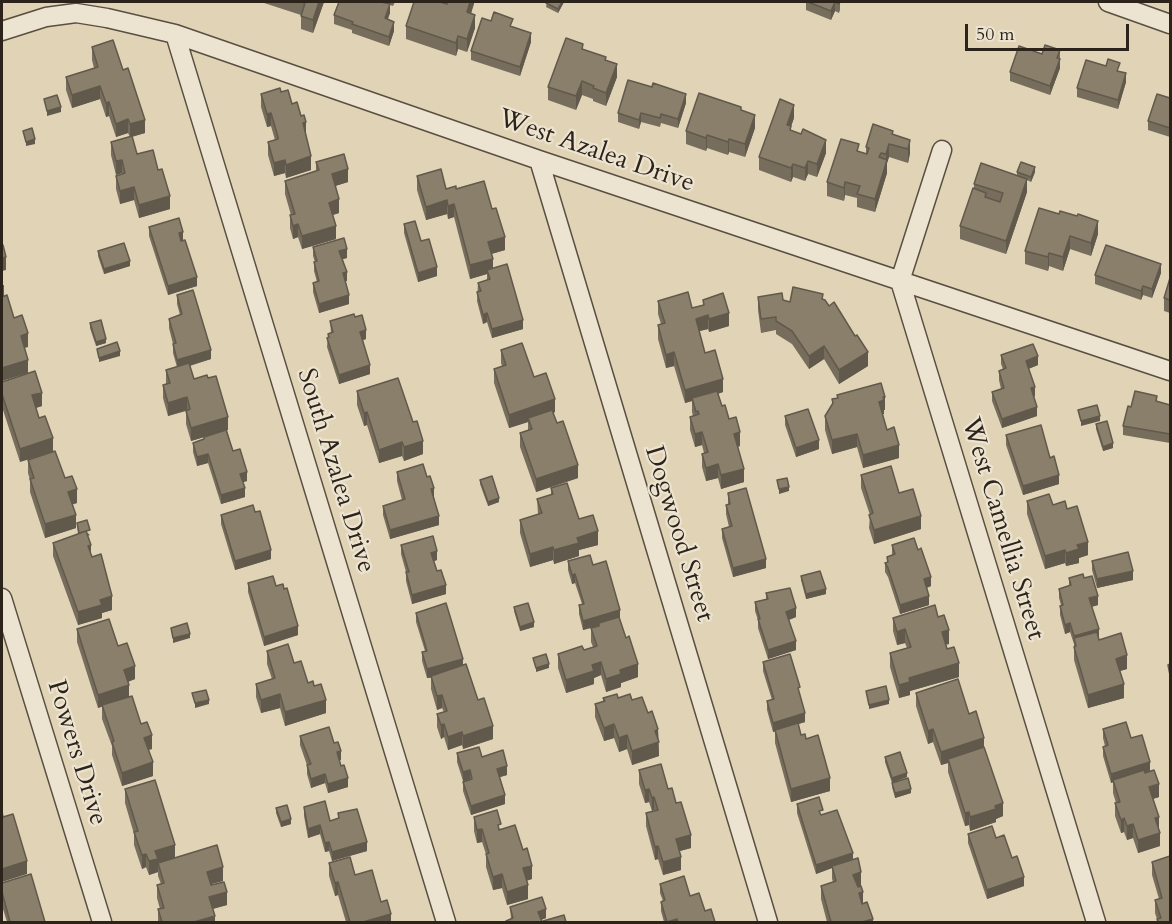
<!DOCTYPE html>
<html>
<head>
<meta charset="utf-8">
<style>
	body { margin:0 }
	#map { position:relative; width:1172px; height:924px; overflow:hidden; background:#e1d4b6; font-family:Cardo,serif }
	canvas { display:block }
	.frame { position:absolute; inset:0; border:3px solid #2c231a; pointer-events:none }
	.scale { position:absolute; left:965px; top:24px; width:164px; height:27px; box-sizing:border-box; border:3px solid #2c231a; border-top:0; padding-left:8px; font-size:18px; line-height:21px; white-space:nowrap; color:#2c231a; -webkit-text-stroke:4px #ece3d0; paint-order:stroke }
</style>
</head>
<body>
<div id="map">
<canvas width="1172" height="924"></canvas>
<div class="frame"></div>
<div class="scale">50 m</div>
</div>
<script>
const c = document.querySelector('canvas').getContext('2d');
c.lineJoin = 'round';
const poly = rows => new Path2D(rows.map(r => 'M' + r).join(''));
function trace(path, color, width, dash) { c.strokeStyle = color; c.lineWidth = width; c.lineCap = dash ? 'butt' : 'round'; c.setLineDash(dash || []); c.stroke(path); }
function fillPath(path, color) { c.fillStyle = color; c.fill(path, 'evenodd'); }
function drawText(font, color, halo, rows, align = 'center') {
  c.font = font + ' Cardo,serif'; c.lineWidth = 4.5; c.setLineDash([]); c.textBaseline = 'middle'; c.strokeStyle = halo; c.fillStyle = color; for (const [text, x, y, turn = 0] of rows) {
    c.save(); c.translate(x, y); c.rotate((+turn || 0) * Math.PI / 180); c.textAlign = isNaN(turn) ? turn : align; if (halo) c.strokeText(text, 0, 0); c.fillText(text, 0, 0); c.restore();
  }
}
const street = poly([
	[1108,2,1170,24],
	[2,31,46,17,76,13,107,18,175,34,539,160,1170,371],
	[175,34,446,922],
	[942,150,900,281,1096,922],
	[539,160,768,922],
	[2,598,102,922]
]);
const wall = poly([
	[261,2,324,2,313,33,301,29,301,15],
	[339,2,395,2,393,6,390,5,390,13,387,19,394,31,389,46,352,33,352,30,334,24,334,15],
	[474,2,471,14,475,28,467,52,458,49,456,56,406,39,406,26,447,4],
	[547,2,564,2,558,13,546,7],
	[806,2,840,2,840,10,839,13,835,11,831,20,806,10],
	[491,21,513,27,531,42,520,76,471,60,471,51],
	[92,47,123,70,145,133,132,137,137,154,170,209,139,218,134,200,120,204,116,189,116,176,122,174,122,173,116,175,111,155,111,142,130,137,128,133,116,137,109,116,106,117,100,99,72,108,66,90,66,77,94,68,92,60],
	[583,49,606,60,617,77,606,106,593,101,593,99,582,95,576,110,548,100,548,87],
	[1060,50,1060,68,1050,95,1010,81,1010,72,1042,54],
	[1120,71,1126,82,1118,109,1077,97,1077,88],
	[281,92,292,104,306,135,311,170,286,178,285,173,274,176,268,155,268,142,275,140,271,126,267,127,261,107,261,94],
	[1170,98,1170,137,1148,130,1148,121],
	[686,103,678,128,661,123,660,127,641,122,639,129,618,122,618,113],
	[741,110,755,128,745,157,729,152,728,155,707,148,706,151,686,144,686,131],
	[794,118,791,126,791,131,826,153,817,177,808,174,805,181,793,177,791,182,759,170,759,157],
	[893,135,910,140,910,153,908,163,889,157,887,163,887,173,875,212,857,207,857,198,845,195,844,201,827,196,827,182,859,152,866,154,866,147],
	[316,162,348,182,335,186,339,213,333,215,336,239,302,249,298,237,293,239,290,228,290,215,291,215,285,194,285,181,316,171],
	[1017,172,1035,172,1031,182,1027,180,1027,192,1006,254,960,239,960,226,974,189,974,184,1017,175],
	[417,176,446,189,456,189,505,250,491,254,493,268,523,329,492,338,487,322,483,324,477,301,478,283,487,280,487,274,470,279,454,217,448,219,447,214,426,220,417,190],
	[1039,208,1098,234,1091,256,1070,249,1063,271,1049,266,1048,271,1025,264,1025,251],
	[404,224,421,241,437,276,418,282,404,233],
	[149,227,183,240,197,286,168,295,149,236],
	[313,247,347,258,343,259,347,281,345,281,349,304,319,313,313,292,313,283,317,282,314,271,314,262,315,262,313,256],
	[98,251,130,266,104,274,98,256],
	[1161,273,1152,298,1143,295,1141,300,1095,284,1095,275],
	[1170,278,1170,313,1164,311,1164,298],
	[177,295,211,359,190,366,194,379,228,430,227,430,233,451,247,481,243,482,245,497,221,504,208,463,197,466,193,452,193,443,204,439,204,437,191,441,186,424,186,411,168,416,163,398,163,385,166,384,166,370,177,367,173,353,173,344,169,328,169,319,180,315,177,304],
	[758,297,790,302,823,299,868,366,839,384,824,359,809,369,792,344,776,334,776,330,761,333,758,310],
	[703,300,729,326,709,332,708,329,699,331,705,353,723,392,718,394,722,406,729,419,740,446,737,447,744,482,721,489,718,478,706,481,702,467,702,454,704,453,702,445,695,447,690,430,690,417,693,416,692,412,692,401,685,403,674,366,666,368,658,339,658,325,661,324,658,314,658,301,692,308,703,305],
	[355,317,366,339,363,340,370,374,339,384,327,347,328,334,331,333,330,321],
	[90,323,106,343,96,346,90,328],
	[501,350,534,377,555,412,553,413,578,478,536,492,520,447,520,433,528,431,528,422,509,428,494,383,494,369,502,366,501,363],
	[1001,355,1038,365,1028,369,1035,396,1034,397,1037,416,1002,428,992,401,992,392,1001,389,999,380,999,371,1003,369,1001,364],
	[2,382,42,406,36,408,20,462,2,407],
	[357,391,413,422,423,454,404,461,402,456,379,463,367,425,364,426,357,405],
	[837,395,885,410,884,410,884,414,882,414,887,430,899,458,863,468,857,447,832,454,825,430,825,416,832,405,832,399,837,398],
	[1157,402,1170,405,1170,443,1123,435,1123,426,1131,407],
	[785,416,819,449,796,457,785,425],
	[1096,424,1113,448,1103,451,1096,429],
	[1006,435,1050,458,1059,484,1023,495,1006,445],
	[28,460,65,478,77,503,72,504,76,528,45,538,30,492,30,480,28,473],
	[397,472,434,497,439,525,390,539,383,515,383,506,402,500,397,481],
	[861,475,899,493,921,529,874,544,869,528,870,515,861,488],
	[480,480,499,502,488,506,480,484],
	[551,488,579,519,598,545,579,550,579,556,554,564,553,560,530,567,520,533,520,520,538,514,537,499,551,495],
	[728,493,766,568,733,577,722,538,722,529,729,527,726,514,726,505,728,505],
	[1027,501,1053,505,1067,509,1088,555,1079,558,1079,563,1066,566,1065,563,1045,569,1027,514],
	[255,512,271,559,235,570,221,524,221,515],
	[77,523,90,535,88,536,91,556,112,610,102,613,102,618,78,625,53,556,53,543,78,534],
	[401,545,437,560,434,561,437,571,446,594,412,604,406,581,406,572,401,554],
	[892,545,931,586,927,588,929,605,900,614,888,577,885,572,885,563,887,563,887,557,892,555],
	[568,561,593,565,620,619,619,619,638,677,621,683,621,687,606,692,601,675,594,678,594,684,566,693,558,668,558,654,584,650,593,647,591,642,591,628,599,626,583,630,579,614,579,605,582,604,575,583,572,584,568,570],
	[1092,561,1133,580,1097,588,1092,570],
	[801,576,826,594,806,599,801,580],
	[1069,578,1084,578,1098,605,1092,607,1099,640,1127,669,1120,671,1124,698,1088,708,1074,660,1074,644,1070,632,1065,634,1060,615,1060,606,1061,605,1059,598,1059,589,1069,586],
	[248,583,298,635,264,646,248,592],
	[766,593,796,617,789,620,796,650,768,659,758,628,758,620,755,611,755,602,766,599],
	[514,607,534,627,520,631,514,611],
	[416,613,463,665,493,739,463,749,462,745,448,750,444,737,441,739,437,727,437,714,444,712,442,708,437,710,431,689,431,678,427,678,422,661,422,652,425,651,416,622],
	[938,617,949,644,946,644,959,677,910,691,910,695,899,698,890,667,890,653,907,648,905,643,897,645,893,631,893,618],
	[77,629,118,646,135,679,128,682,129,697,152,749,148,750,153,776,122,786,112,755,112,746,102,719,102,706,98,708,77,642],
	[267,651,294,663,308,683,314,686,326,713,285,726,280,708,261,713,256,697,256,684,272,679,267,664],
	[763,662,800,697,805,722,798,724,801,735,806,739,830,791,791,802,775,743,775,731,773,732,767,710,767,701,772,700,763,671],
	[916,693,969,714,984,748,1003,816,996,819,996,822,970,831,969,825,965,826,948,772,948,763,941,765,933,742,928,744,916,706],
	[603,698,618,698,632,700,648,713,658,729,659,756,632,765,627,749,619,752,614,738,604,741,595,717,595,704,603,701],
	[1103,729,1131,738,1145,773,1159,797,1153,799,1159,828,1160,846,1138,853,1133,838,1127,840,1124,832,1121,833,1115,816,1115,803,1116,803,1113,793,1113,782,1111,783,1103,756,1103,747,1105,746,1103,738],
	[300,736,334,743,341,760,339,760,348,787,328,793,325,783,311,788,307,774,307,765,300,745],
	[457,753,482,757,507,775,500,777,505,804,471,815,463,791,463,781,457,762],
	[885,757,907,777,893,782,911,793,895,798,892,787,892,783,885,762],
	[639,770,668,789,676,803,691,848,680,851,681,870,663,875,658,859,655,860,646,826,646,813,654,811,654,810,652,811,649,802,645,803,639,784],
	[125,789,175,857,223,881,211,884,227,905,212,909,215,922,158,922,158,909,160,909,157,898,157,885,161,884,158,876,158,864,158,872,149,875,146,867,142,869,134,845,134,834,125,803],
	[797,804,823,815,853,859,861,886,863,904,873,922,827,922,821,899,821,886,833,882,832,879,832,868,816,874,797,813],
	[304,807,330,821,338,818,338,813,367,851,332,861,329,851,325,852,320,834,308,838,304,816],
	[276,808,291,824,281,827,276,813],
	[474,817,501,829,532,879,526,880,528,899,507,905,502,888,493,890,486,867,486,854,482,842,477,843,474,831],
	[968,834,996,838,1012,858,1024,886,987,899,968,843],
	[1152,862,1170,922,1157,922,1157,919,1155,913,1155,900,1159,899,1152,875],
	[329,863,355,875,391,922,346,922,338,895,335,896,329,876],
	[2,883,45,922,7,922,2,906],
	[660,884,690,896,715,922,664,922,661,911,661,902,663,901,660,893],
	[510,907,546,918,541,920,542,922,506,922,506,921,511,919]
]);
const shadedWall = poly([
	[319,2,324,2,313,33,313,20],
	[470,2,474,2,474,4,467,25,467,12],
	[562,2,564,2,558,13,558,9],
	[835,2,835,11,831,20,831,11],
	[390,4,390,13,385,28,385,18],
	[475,15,475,28,467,52,467,39],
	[394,22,394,31,389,46,389,37],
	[531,33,531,42,520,76,520,67],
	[458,36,458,49,456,56,456,43],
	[1060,59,1060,68,1050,95,1050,86],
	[617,64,617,77,606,106,606,93],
	[1126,73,1126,82,1118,109,1118,100],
	[582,81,582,95,576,110,576,96],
	[100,86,100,99,72,108,72,95],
	[686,94,686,103,678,128,678,119],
	[109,102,109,116,106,117,106,103],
	[794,105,794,118,787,138,787,125],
	[61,107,61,112,47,116,47,111],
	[271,113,271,126,267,127,267,114],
	[641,113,641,122,639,129,639,120],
	[755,115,755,128,745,157,745,144],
	[128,119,128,133,116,137,116,124],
	[145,120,145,133,130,137,130,124],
	[306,122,306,136,303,123],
	[707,135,707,148,706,151,706,138],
	[35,139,35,144,26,146,26,142],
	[729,139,729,152,728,155,728,142],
	[826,140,826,153,817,177,817,164],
	[910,140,910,153,908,163,908,149],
	[889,144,889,157,887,163,887,173,875,212,875,199,886,164,886,154],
	[311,156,311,170,286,178,286,165],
	[122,160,122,173,116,175,116,161],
	[285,160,285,173,274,176,274,163],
	[808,161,808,174,805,181,805,168],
	[793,164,793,177,791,182,791,168],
	[1035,167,1035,172,1031,182,1031,177],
	[348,169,348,182,332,187,332,174],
	[1027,179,1027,192,1006,254,1006,241],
	[845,182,845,195,844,201,844,188],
	[134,187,134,200,120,204,120,191],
	[170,196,170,209,139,218,139,205],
	[339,199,339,213,329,216,329,203],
	[447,200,447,214,426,220,426,207],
	[454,204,454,217,448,219,448,206],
	[1098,221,1098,234,1091,256,1091,243],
	[298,224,298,237,293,239,293,226],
	[336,226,336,239,302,249,302,236],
	[183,232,183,241,179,242,179,233],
	[1070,236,1070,249,1063,271,1063,257],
	[505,237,505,250,488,255,488,242],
	[347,249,347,258,339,260,339,251],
	[1049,253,1049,266,1048,271,1048,257],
	[6,257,6,270,2,271,2,258],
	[493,259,493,272,487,270,487,274,470,279,470,265],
	[130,261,130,266,104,274,104,269],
	[1161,264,1161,273,1152,298,1152,289],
	[437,267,437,276,418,282,418,273],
	[347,272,347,281,343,282,343,273],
	[197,277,197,286,168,295,168,286],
	[2,285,4,285,4,298,2,299],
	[1143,286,1143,295,1141,300,1141,291],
	[349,295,349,304,319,313,319,304],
	[487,313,487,322,483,324,483,315],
	[729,313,729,326,709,332,709,319],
	[708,315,708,329,696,332,696,319],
	[523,320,523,329,492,338,492,329],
	[366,330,366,339,360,341,360,332],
	[28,333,28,347,21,349,21,336],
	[106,339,106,343,96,346,96,342],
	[824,346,824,359,809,369,809,356],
	[211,350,211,359,177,369,177,360],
	[120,351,120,356,99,362,99,358],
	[674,352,674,366,666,368,666,355],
	[868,352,868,366,839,384,839,370],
	[1038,356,1038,365,1026,370,1026,361],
	[28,360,28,373,2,381,2,368],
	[370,365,370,374,339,384,339,375],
	[723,379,723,392,693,401,692,398,692,401,685,403,685,390],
	[1035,387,1035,396,1031,397,1031,388],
	[42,393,42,406,32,409,32,395],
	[187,397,187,410,168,416,168,403],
	[883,397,885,397,885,410,884,410,884,414,879,415,879,402],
	[555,399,555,412,529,421,528,418,528,422,509,428,509,415],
	[1037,407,1037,416,1002,428,1002,419],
	[367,412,367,425,364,426,364,413],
	[1100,416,1100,421,1081,426,1081,421],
	[228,417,228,430,191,441,191,428],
	[702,432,702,445,695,447,695,434],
	[740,432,740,446,734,448,734,434],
	[857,434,857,447,832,454,832,440],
	[53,438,53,452,20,462,20,449],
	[819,440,819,449,796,457,796,448],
	[423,441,423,454,404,461,404,447],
	[402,442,402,456,379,463,379,450],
	[1113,443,1113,448,1103,451,1103,447],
	[899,445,899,458,863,468,863,455],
	[208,454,208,463,197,466,197,457],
	[718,464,718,478,706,481,706,468],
	[578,465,578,478,536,492,536,479],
	[744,469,744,482,721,489,721,475],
	[247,472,247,481,240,483,240,474],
	[1059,475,1059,484,1023,495,1023,486],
	[789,487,789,491,779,494,779,489],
	[245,488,245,497,221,504,221,495],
	[434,488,434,497,431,498,431,489],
	[77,489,77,503,68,506,68,492],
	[499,498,499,502,488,506,488,502],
	[76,515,76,528,45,538,45,524],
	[439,516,439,525,390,539,390,530],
	[921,516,921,529,874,544,874,530],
	[598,531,598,545,579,550,579,556,554,564,554,550,577,538],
	[1088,542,1088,555,1079,558,1079,563,1066,566,1066,553,1077,545],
	[91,545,91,558,88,546],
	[553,547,553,560,530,567,530,554],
	[271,550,271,559,235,570,235,561],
	[1065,550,1065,563,1045,569,1045,556],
	[437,551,437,560,431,562,431,553],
	[766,559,766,568,733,577,733,568],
	[1133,571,1133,580,1097,588,1097,579],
	[575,574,575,583,572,584,572,575],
	[931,577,931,586,924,588,924,579],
	[446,585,446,594,412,604,412,595],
	[826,589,826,594,806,599,806,594],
	[112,596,112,610,102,613,102,618,78,625,78,612,100,600],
	[929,596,929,605,900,614,900,605],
	[1098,596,1098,605,1089,607,1089,598],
	[796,608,796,617,786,621,786,612],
	[620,610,620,619,583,630,583,621],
	[534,622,534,627,520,631,520,627],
	[1070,623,1070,632,1065,634,1065,625],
	[298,626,298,635,264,646,264,637],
	[905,629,905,643,897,645,897,632],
	[1099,629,1099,638,1074,639,1074,636],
	[949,630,949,644,942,646,942,632],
	[190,634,190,638,173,643,173,638],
	[796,641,796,650,768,659,768,650],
	[1127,655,1127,669,1116,672,1116,659],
	[463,659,463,668,427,678,427,669],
	[601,662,601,675,594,678,594,684,566,693,566,680,592,665],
	[959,663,959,677,910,691,910,695,899,698,899,685,909,678],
	[549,664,549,668,536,672,536,668],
	[638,664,638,677,621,683,621,687,606,692,606,679,620,670],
	[135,666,135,679,124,683,124,670],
	[1124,684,1124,698,1088,708,1088,695],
	[129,685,129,698,98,708,98,695],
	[280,694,280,708,261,713,261,700],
	[442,695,442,708,437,710,437,696],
	[209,700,209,704,195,708,195,703],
	[326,700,326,713,285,726,285,712],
	[889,700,889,704,869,709,869,705],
	[805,713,805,722,773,732,773,723],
	[444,724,444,737,441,739,441,725],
	[614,724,614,738,604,741,604,728],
	[493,726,493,739,463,749,463,736],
	[658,729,659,756,632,765,632,751,655,731],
	[933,729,933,742,928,744,928,731],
	[462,732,462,745,448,750,448,737],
	[152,735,152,749,144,751,144,738],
	[627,735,627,749,619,752,619,738],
	[984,738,984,751,948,759,948,763,941,765,941,752],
	[341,751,341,760,337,761,337,752],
	[153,762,153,776,122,786,122,773],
	[1150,762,1150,771,1111,783,1111,774],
	[507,766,507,775,497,778,497,769],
	[470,770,470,779,463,781,463,772],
	[907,773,907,777,892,783,892,778],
	[325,774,325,783,311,788,311,779],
	[348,778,348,787,328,793,328,784],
	[830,778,830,791,791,802,791,789],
	[1159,784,1159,797,1149,800,1149,787],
	[649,789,649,802,645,803,645,790],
	[911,789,911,793,895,798,895,793],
	[505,795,505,804,471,815,471,806],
	[654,797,654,810,652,811,652,798],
	[1003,803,1003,816,996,819,996,822,970,831,970,817],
	[969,812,969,825,965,826,965,813],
	[1159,817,1159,831,1155,818],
	[1124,818,1124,832,1121,833,1121,820],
	[291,819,291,824,281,827,281,822],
	[1133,824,1133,838,1127,840,1127,826],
	[320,825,320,834,308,838,308,829],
	[482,829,482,842,477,843,477,830],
	[1160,833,1160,846,1138,853,1138,840],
	[691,835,691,848,676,852,676,839],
	[329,842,329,851,325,852,325,843],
	[367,842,367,851,332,861,332,852],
	[175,845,175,858,158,864,158,872,149,875,149,861,155,851],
	[658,846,658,859,655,860,655,847],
	[853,853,853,862,832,866,832,868,816,874,816,865],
	[146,854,146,867,142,869,142,855],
	[681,857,681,870,663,875,663,862],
	[27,861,27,874,2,882,2,869],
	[532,866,532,879,523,882,523,868],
	[223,867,223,881,207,885,207,872],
	[861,872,861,886,853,888,853,875],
	[502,874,502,888,493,890,493,877],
	[1024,877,1024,886,987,899,987,890],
	[338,882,338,895,335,896,335,883],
	[528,885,528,899,507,905,507,892],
	[227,892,227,905,209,910,209,897],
	[863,892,863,905,859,893],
	[546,909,546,918,538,921,538,912],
	[391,914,391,922,363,922],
	[215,916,215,922,194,922],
	[677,919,677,922,667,922],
	[873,919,873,922,862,922]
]);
const building = poly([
	[300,2,319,2,313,20,301,16,305,3,300,2],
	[339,2,381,2,390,4,385,18,394,22,389,37,352,24,353,22,334,15,339,2],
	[414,2,440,2,447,4,447,2,470,2,467,12,475,15,467,39,458,36,456,43,406,26,414,2],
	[547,2,562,2,558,9,546,3,547,2],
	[808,2,840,2,839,4,835,2,831,11,808,2],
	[494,12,513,19,510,26,531,33,520,67,471,51,482,18,491,21,494,12],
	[566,38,583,44,582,49,606,57,605,60,617,64,606,93,593,88,594,86,582,81,576,96,548,87,566,38],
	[113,40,123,70,128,68,145,120,130,124,128,119,116,124,109,102,106,103,100,86,72,95,66,77,98,67,92,47,113,40],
	[1045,45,1060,50,1057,58,1060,59,1050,86,1010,72,1019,46,1042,54,1045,45],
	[1108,59,1120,63,1117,71,1126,73,1118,100,1077,88,1086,60,1106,66,1108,59],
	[628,80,652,87,653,83,686,94,678,119,661,114,660,118,641,113,639,120,618,113,628,80],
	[280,88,281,92,288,90,292,104,297,102,301,116,304,115,306,122,303,123,311,156,286,165,285,160,274,163,268,142,278,139,278,137,271,113,267,114,261,94,280,88],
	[699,93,741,107,741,110,755,115,745,144,729,139,728,142,707,135,706,138,686,131,699,93],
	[1157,94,1170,98,1170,128,1148,121,1157,94],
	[57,95,61,107,47,111,44,99,57,95],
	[780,99,794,105,787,125,791,126,790,130,801,134,803,129,826,140,817,164,808,161,805,168,793,164,791,168,759,157,780,99],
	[873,124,893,131,892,134,910,140,908,149,889,144,886,154,881,153,879,157,887,160,875,199,857,194,860,186,845,182,844,188,827,182,841,139,859,144,857,151,867,154,869,148,866,147,873,124],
	[32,128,35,139,26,142,23,131,32,128],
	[132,136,137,154,153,150,158,170,162,169,170,196,139,205,134,187,120,191,116,176,125,173,122,160,116,161,111,142,132,136],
	[344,154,348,169,332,174,339,199,329,203,336,226,302,236,298,224,293,226,290,215,295,214,285,181,319,170,316,162,344,154],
	[1021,162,1035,167,1031,177,1017,172,1021,162],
	[981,163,1027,179,1006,241,960,226,973,188,986,193,985,197,1000,202,1003,193,974,184,981,163],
	[441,169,446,189,456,186,456,189,484,181,492,209,496,208,505,237,488,242,493,259,470,265,454,204,448,206,447,200,426,207,417,176,441,169],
	[1039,208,1059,214,1060,211,1077,216,1078,214,1098,221,1091,243,1070,236,1063,257,1049,253,1048,257,1025,251,1039,208],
	[179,218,183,232,179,233,181,241,185,240,197,277,168,286,149,227,179,218],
	[415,221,421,241,429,239,437,267,418,273,404,224,415,221],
	[344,238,347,249,339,251,347,272,343,273,349,295,319,304,313,283,319,281,314,262,317,261,313,247,344,238],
	[124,243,130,261,104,269,98,251,124,243],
	[3,245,6,257,2,258,2,246,3,245],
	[1106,245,1161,264,1152,289,1143,286,1141,291,1095,275,1106,245],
	[507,264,523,320,492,329,487,313,483,315,477,292,481,291,478,283,490,279,487,270,507,264],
	[1170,278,1170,300,1164,298,1170,278],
	[793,287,823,294,822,299,825,300,829,306,834,302,855,336,857,335,868,352,839,370,824,346,809,356,792,331,776,321,776,317,761,319,758,297,782,293,783,300,790,302,793,287],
	[193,290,211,350,177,360,173,344,176,343,169,319,182,314,177,295,193,290],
	[688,292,692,308,704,305,703,300,723,293,729,313,709,319,708,315,696,319,705,353,715,350,723,379,685,390,674,352,666,355,658,325,665,323,658,301,688,292],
	[7,295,14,318,22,315,28,333,21,336,28,360,2,368,2,297,7,295],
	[354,314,355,317,362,315,366,330,360,332,370,365,339,375,327,338,329,337,328,334,333,332,330,321,354,314],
	[101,320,106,339,96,342,90,323,101,320],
	[117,342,120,351,99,358,97,349,117,342],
	[522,343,534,377,546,373,555,399,509,415,494,369,506,365,501,350,522,343],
	[1033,344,1038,356,1026,361,1035,387,1031,388,1037,407,1002,419,992,392,1004,388,999,371,1006,368,1001,355,1033,344],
	[189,363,194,379,207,375,208,378,216,376,228,417,191,428,186,411,190,409,187,397,168,403,163,385,170,383,166,370,189,363],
	[35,371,42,393,32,395,39,418,45,416,53,438,20,449,2,394,2,382,35,371],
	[398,378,413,422,417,421,423,441,404,447,402,442,379,450,367,412,364,413,357,391,398,378],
	[881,383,885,397,883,397,884,400,879,402,887,430,894,427,899,445,863,455,857,434,832,440,825,416,833,403,832,399,838,398,837,395,881,383],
	[717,391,722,406,725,405,729,419,736,417,740,432,734,434,744,469,721,475,718,464,706,468,702,454,708,452,702,432,695,434,690,417,699,414,698,411,696,412,692,398,717,391],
	[1135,391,1157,396,1156,401,1170,405,1170,434,1123,426,1128,406,1131,407,1135,391],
	[1097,405,1100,416,1081,421,1078,410,1097,405],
	[808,409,819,440,796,448,785,416,808,409],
	[552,410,557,423,563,421,578,465,536,479,520,433,532,429,528,418,552,410],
	[1107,421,1113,443,1103,447,1096,424,1107,421],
	[1041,425,1050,458,1054,456,1059,475,1023,486,1006,435,1041,425],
	[226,430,233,451,240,449,247,472,240,474,245,488,221,495,208,454,197,457,193,443,204,439,204,437,226,430],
	[55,451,65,478,72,476,77,489,68,492,76,515,45,524,30,479,34,478,28,460,55,451],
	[423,464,427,477,430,476,434,488,431,489,439,516,390,530,383,506,405,499,397,472,423,464],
	[891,466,899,493,913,489,921,516,874,530,869,515,873,513,861,475,891,466],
	[492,476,499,498,488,502,480,480,492,476],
	[787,478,789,487,779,489,777,480,787,478],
	[567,483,579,519,593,515,598,531,577,538,579,543,554,550,553,547,530,554,520,520,542,513,537,499,553,494,551,488,567,483],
	[746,488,766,559,733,568,722,529,732,526,726,505,730,504,728,493,746,488],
	[1049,494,1053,505,1065,501,1067,509,1077,506,1088,542,1077,545,1079,549,1066,553,1065,550,1045,556,1027,501,1049,494],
	[253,505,255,512,260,511,271,550,235,561,221,515,253,505],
	[87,520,90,530,79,533,77,523,87,520],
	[86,531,91,545,88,546,92,557,101,554,112,596,100,600,102,605,78,612,53,543,86,531],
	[433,536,437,551,431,553,437,571,441,570,446,585,412,595,406,572,409,572,401,545,433,536],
	[914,538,918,550,921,548,931,577,924,579,929,596,900,605,888,568,885,563,888,562,887,557,895,554,892,545,914,538],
	[1128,552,1133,571,1097,579,1092,561,1128,552],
	[590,555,593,565,606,561,620,610,583,621,579,605,584,604,575,574,572,575,568,561,590,555],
	[820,571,826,589,806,594,801,576,820,571],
	[1083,574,1084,578,1092,576,1098,596,1089,598,1099,629,1074,636,1070,623,1065,625,1060,606,1063,605,1059,589,1071,585,1069,578,1083,574],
	[273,576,276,586,283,584,284,589,287,588,298,626,264,637,248,583,273,576],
	[790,588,796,608,786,612,796,641,768,650,758,619,760,619,755,602,768,599,766,593,790,588],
	[446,603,463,659,427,669,422,652,427,651,416,613,446,603],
	[528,603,534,622,520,627,514,607,528,603],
	[935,605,938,617,944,615,949,630,942,632,947,649,954,647,959,663,909,678,910,682,899,685,890,653,911,647,905,629,897,632,893,618,935,605],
	[619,617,626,638,629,636,638,664,620,670,621,674,606,679,601,662,592,665,594,671,566,680,558,654,582,646,584,650,597,646,591,628,599,626,599,623,619,617],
	[109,619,118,646,127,643,135,666,124,670,129,685,98,695,77,629,109,619],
	[187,623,190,634,173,638,171,628,187,623],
	[1097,632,1099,640,1121,633,1127,655,1116,659,1124,684,1088,695,1074,647,1076,646,1074,638,1097,632],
	[288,644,294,663,301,661,308,683,313,681,314,686,321,684,326,700,285,712,280,694,261,700,256,684,275,678,267,651,288,644],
	[546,654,549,664,536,668,533,658,546,654],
	[790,654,800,687,798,688,805,713,773,723,767,701,774,699,763,662,790,654],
	[466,664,478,700,484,698,493,726,463,736,462,732,448,737,444,724,441,725,437,714,447,711,442,695,437,696,431,676,466,664],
	[1170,664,1170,675,1168,665,1170,664],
	[958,679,969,714,976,711,984,738,941,752,933,729,928,731,916,693,958,679],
	[886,686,889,700,869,705,866,691,886,686],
	[206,690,209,700,195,703,192,693,206,690],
	[617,694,618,698,630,694,632,700,642,697,648,713,652,711,658,729,655,731,659,742,632,751,627,735,619,738,614,724,604,728,595,704,605,701,603,698,617,694],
	[132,696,141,724,147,722,152,735,144,738,153,762,122,773,112,742,114,741,102,705,132,696],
	[1126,722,1131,738,1142,735,1150,762,1111,774,1103,747,1108,745,1103,729,1126,722],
	[798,723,801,735,805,734,806,739,818,735,830,778,791,789,775,730,798,723],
	[329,727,334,743,338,742,341,751,337,752,341,766,344,765,348,778,328,784,325,774,311,779,307,765,311,764,300,736,329,727],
	[479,747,482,757,503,750,507,766,497,769,505,795,471,806,463,782,472,779,470,770,463,772,457,753,479,747],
	[984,747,1003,803,995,806,996,809,970,817,969,812,965,813,948,759,984,747],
	[900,752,907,773,892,778,885,757,900,752],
	[661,764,668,789,672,788,676,803,681,802,691,835,676,839,681,857,663,862,658,846,655,847,646,813,658,810,654,797,652,798,649,789,645,790,639,770,661,764],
	[1144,770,1145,773,1154,770,1159,784,1149,787,1159,817,1155,818,1160,833,1138,840,1133,824,1127,826,1124,818,1121,820,1115,803,1120,802,1113,780,1144,770],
	[908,778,911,789,895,793,892,783,908,778],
	[155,780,175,845,155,851,158,859,149,861,146,854,142,855,134,832,138,831,125,789,155,780],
	[819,797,823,810,819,811,821,815,837,810,853,853,816,865,797,804,819,797],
	[325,801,330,821,339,818,338,813,357,809,367,842,332,852,329,842,325,843,320,825,308,829,304,807,325,801],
	[287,805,291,819,281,822,276,808,287,805],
	[497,810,501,824,498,825,499,830,515,825,523,850,527,848,532,866,523,868,528,885,507,892,502,874,493,877,486,854,489,853,482,829,477,830,474,817,497,810],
	[2,812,3,817,13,814,27,861,2,869,2,812],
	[992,826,996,838,1004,835,1012,858,1017,856,1024,877,987,890,968,834,992,826],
	[217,845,223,867,207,872,211,885,224,882,227,892,209,897,215,916,194,922,162,922,158,909,164,908,157,885,164,883,158,863,217,845],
	[1170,856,1170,922,1158,922,1157,919,1161,918,1155,900,1162,898,1152,862,1170,856],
	[350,857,355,875,372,870,381,902,387,900,391,914,363,922,350,922,338,882,335,883,329,863,350,857],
	[858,858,861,872,853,875,858,887,861,886,863,892,859,893,862,904,867,902,873,919,862,922,831,922,821,886,836,881,832,866,858,858],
	[31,874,45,922,10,922,2,892,2,883,31,874],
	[684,876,690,896,699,893,705,911,711,909,715,922,678,922,677,919,667,922,661,902,665,900,660,884,684,876],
	[542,897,546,909,538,912,542,922,507,922,506,921,513,918,510,907,542,897],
	[564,915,566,922,544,922,543,921,564,915]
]);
const streetNames = [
	["West Azalea Drive",596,152,19],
	["South Azalea Drive",335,471,73],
	["West Camellia Street",1002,529,73],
	["Dogwood Street",678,534,73],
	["Powers Drive",76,753,73]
];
trace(street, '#594f41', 21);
trace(street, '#ece3d0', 18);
fillPath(wall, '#776d5c');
fillPath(shadedWall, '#61594b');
fillPath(building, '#8a7f6b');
trace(building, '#61594b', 1.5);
drawText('26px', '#2c231a', '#ece3d0', streetNames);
</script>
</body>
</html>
